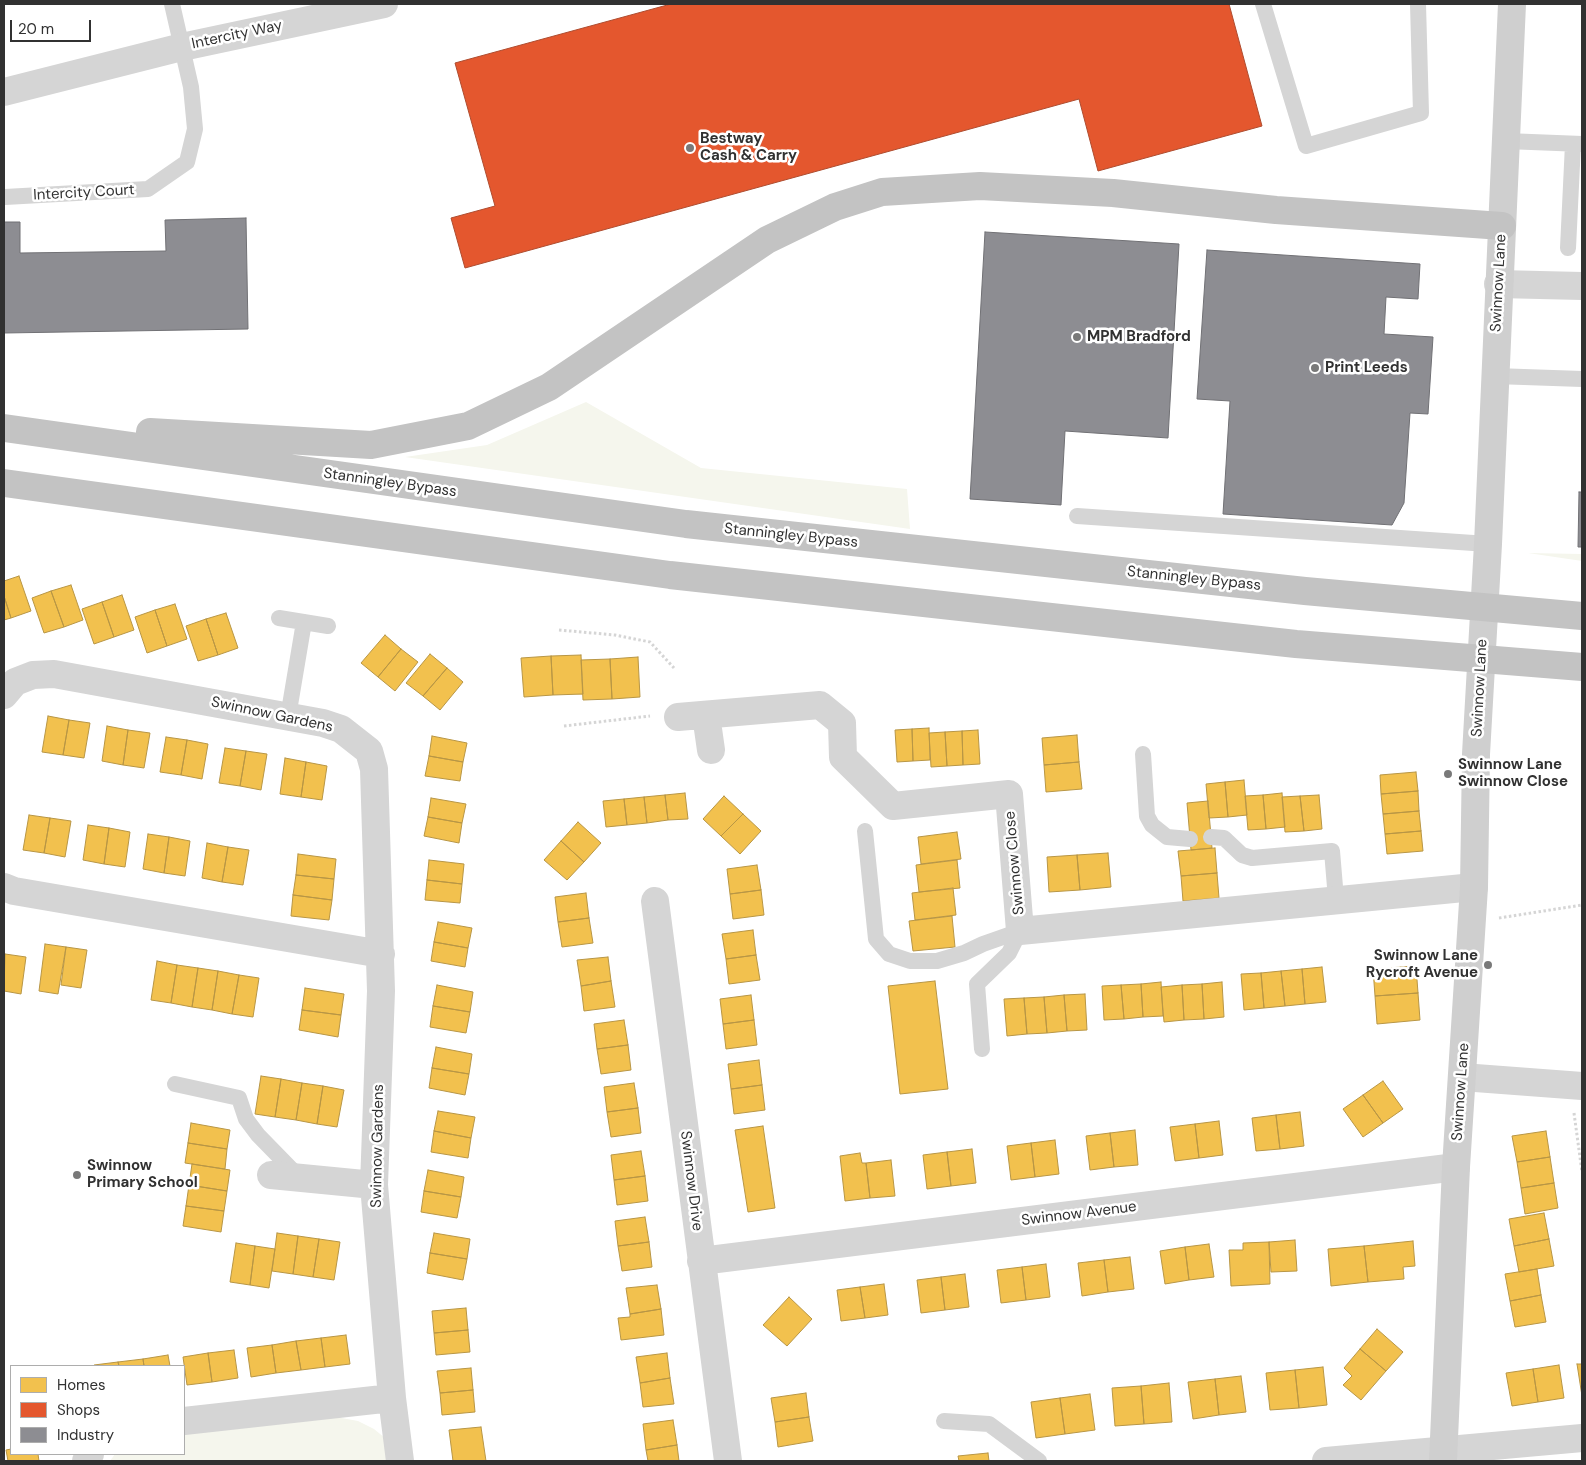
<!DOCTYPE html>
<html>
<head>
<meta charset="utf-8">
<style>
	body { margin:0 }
	#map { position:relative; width:1586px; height:1465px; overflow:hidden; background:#fff; font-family:"DM Sans",sans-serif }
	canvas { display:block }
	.frame { position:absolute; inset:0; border:5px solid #313131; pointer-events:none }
	.legend { position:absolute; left:10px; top:1365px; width:175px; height:90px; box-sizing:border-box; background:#fff; border:1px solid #adadad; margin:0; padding:6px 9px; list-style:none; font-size:15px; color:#313131 }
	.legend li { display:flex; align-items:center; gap:10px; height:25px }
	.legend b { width:25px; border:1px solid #adadad }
	.scale { position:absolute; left:10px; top:20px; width:81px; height:22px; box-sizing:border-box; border:2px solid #313131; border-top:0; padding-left:6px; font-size:15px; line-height:18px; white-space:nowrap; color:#313131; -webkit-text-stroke:4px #fff; paint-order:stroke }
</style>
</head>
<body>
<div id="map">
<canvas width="1586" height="1465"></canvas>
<div class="frame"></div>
<ul class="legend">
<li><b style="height:14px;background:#f2c14e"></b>Homes</li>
<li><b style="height:14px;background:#e4572e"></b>Shops</li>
<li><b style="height:14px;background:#8d8d92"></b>Industry</li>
</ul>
<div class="scale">20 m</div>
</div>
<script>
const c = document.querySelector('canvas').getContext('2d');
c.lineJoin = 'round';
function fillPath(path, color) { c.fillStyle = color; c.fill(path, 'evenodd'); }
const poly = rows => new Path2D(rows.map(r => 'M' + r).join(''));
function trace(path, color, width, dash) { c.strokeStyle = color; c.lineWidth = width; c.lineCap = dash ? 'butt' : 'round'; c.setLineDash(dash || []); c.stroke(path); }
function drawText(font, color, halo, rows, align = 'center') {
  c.font = font + ' "DM Sans",sans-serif'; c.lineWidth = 5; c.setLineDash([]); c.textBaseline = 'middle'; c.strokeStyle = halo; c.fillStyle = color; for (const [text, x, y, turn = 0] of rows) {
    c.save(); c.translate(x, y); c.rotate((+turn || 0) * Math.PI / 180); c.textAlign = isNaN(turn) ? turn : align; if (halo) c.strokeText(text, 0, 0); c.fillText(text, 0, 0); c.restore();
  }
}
const green = poly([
	[586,402,701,468,907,489,910,529,405,457,487,445],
	[1528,553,1582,554,1582,561],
	[336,1417,358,1421,374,1429,385,1438,390,1461,110,1461,115,1454,184,1454,184,1434]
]);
const homes = poly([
	[19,576,31,611,11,618,4,596,4,581,19,576],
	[71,585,83,620,64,627,51,591,71,585],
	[51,591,64,627,44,633,32,598,51,591],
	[122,595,134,630,114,637,102,602,122,595],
	[4,596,11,618,4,620,4,596],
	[102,602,114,637,94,644,82,609,102,602],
	[175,604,187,639,167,646,155,610,175,604],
	[155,610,167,646,147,653,135,617,155,610],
	[226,613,238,648,218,655,206,619,226,613],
	[206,619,218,655,198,661,186,626,206,619],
	[385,635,401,649,378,677,361,663,385,635],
	[401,649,418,662,395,691,378,677,401,649],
	[430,654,447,668,423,696,406,683,430,654],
	[581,655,583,694,553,695,551,656,581,655],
	[551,656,553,695,524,697,521,658,551,656],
	[638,657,640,697,612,699,610,659,638,657],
	[610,659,612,699,583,700,581,660,610,659],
	[447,668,463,682,440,710,423,696,447,668],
	[48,716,69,720,63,755,42,752,48,716],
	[69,720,90,723,84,758,63,755,69,720],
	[107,726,128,730,123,765,102,761,107,726],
	[929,728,930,760,913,761,912,729,929,728],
	[912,729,913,761,897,762,895,730,912,729],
	[128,730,150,733,144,768,123,765,128,730],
	[978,730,980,764,963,765,962,731,978,730],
	[962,731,963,765,947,766,945,732,962,731],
	[945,732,947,766,931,767,929,733,945,732],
	[1077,735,1079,762,1044,765,1042,738,1077,735],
	[432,736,467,743,463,762,429,756,432,736],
	[166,737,187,740,181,775,160,772,166,737],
	[187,740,208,744,202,779,181,775,187,740],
	[225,748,246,751,240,786,219,783,225,748],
	[246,751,267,754,261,790,240,786,246,751],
	[429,756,463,762,460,781,425,776,429,756],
	[285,758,306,762,301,797,280,794,285,758],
	[306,762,327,766,322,800,301,797,306,762],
	[1079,762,1082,789,1046,792,1044,765,1079,762],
	[1416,772,1418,791,1381,794,1380,775,1416,772],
	[1244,780,1247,815,1228,817,1225,782,1244,780],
	[1225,782,1228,817,1209,818,1206,784,1225,782],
	[1418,791,1419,811,1383,814,1381,794,1418,791],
	[685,793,688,819,668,820,665,795,685,793],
	[1282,793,1285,827,1266,829,1263,795,1282,793],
	[665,795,668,820,647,823,644,797,665,795],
	[1263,795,1266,829,1248,830,1245,796,1263,795],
	[1319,795,1322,829,1304,831,1300,796,1319,795],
	[724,796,743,814,721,836,703,819,724,796],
	[1300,796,1304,831,1285,832,1282,797,1300,796],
	[644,797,647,823,627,825,624,799,644,797],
	[431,798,466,804,462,823,428,817,431,798],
	[624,799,627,825,606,827,603,801,624,799],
	[1208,801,1212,848,1191,850,1187,803,1208,801],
	[1419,811,1421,831,1385,834,1383,814,1419,811],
	[743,814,761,831,740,854,721,836,743,814],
	[29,815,50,818,44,853,23,850,29,815],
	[428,817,462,823,459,843,424,836,428,817],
	[50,818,71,821,65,857,44,853,50,818],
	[578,822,601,843,584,862,561,841,578,822],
	[88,825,109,828,104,864,83,860,88,825],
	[109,828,130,832,125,867,104,864,109,828],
	[1421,831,1423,851,1387,854,1385,834,1421,831],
	[957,832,961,859,921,864,918,837,957,832],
	[148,834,169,837,164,873,143,869,148,834],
	[169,837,190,841,185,876,164,873,169,837],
	[561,841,584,862,567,880,544,860,561,841],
	[207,843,228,847,222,882,202,878,207,843],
	[228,847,249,850,243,885,222,882,228,847],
	[1215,848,1217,873,1181,876,1178,851,1215,848],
	[1108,853,1111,887,1080,890,1077,855,1108,853],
	[298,854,336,859,334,879,296,875,298,854],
	[1077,855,1080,890,1049,892,1047,857,1077,855],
	[429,860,464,864,462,884,427,880,429,860],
	[957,860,960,888,919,892,916,865,957,860],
	[757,865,761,890,730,894,727,869,757,865],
	[1217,873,1219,898,1183,901,1181,876,1217,873],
	[296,875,334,879,332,900,293,895,296,875],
	[427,880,462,884,460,903,425,900,427,880],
	[953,888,956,915,915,920,912,893,953,888],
	[761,890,764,915,733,919,730,894,761,890],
	[586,893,589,918,558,922,555,897,586,893],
	[293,895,332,900,329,920,291,916,293,895],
	[952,916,955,947,913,951,909,921,952,916],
	[589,918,593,943,562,947,558,922,589,918],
	[438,922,472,928,468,948,434,942,438,922],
	[753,930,756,955,726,959,722,934,753,930],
	[434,942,468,948,465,967,431,961,434,942],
	[45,944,66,947,58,994,39,991,45,944],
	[66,947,87,950,81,988,61,985,66,947],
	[5,954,26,957,21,994,4,991,5,954],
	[756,955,760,980,729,984,726,959,756,955],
	[608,957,611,981,581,986,577,960,608,957],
	[157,961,177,965,171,1003,151,1000,157,961],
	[177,965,198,968,192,1007,171,1003,177,965],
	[1416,966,1418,993,1375,996,1373,969,1416,966],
	[1322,967,1326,1002,1305,1004,1302,969,1322,967],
	[198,968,218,971,212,1010,192,1007,198,968],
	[1302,969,1305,1004,1285,1006,1281,971,1302,969],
	[218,971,239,975,232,1014,212,1010,218,971],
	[1281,971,1285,1006,1264,1008,1261,973,1281,971],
	[1261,973,1264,1008,1244,1010,1241,974,1261,973],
	[239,975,259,978,253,1017,232,1014,239,975],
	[611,981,615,1007,584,1011,581,986,611,981],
	[935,981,948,1089,900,1094,888,986,935,981],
	[1161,982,1163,1016,1143,1017,1141,984,1161,982],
	[1222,982,1224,1017,1204,1019,1202,984,1222,982],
	[1141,984,1143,1017,1124,1019,1121,985,1141,984],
	[1202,984,1204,1019,1184,1020,1182,985,1202,984],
	[437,985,473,992,470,1012,433,1006,437,985],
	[1121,985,1124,1019,1104,1020,1102,986,1121,985],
	[1182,985,1184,1020,1164,1022,1161,987,1182,985],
	[305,988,344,994,341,1015,302,1010,305,988],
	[1418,993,1420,1020,1377,1024,1375,996,1418,993],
	[1085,994,1087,1030,1067,1031,1064,995,1085,994],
	[751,995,754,1020,723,1024,720,999,751,995],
	[1064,995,1067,1031,1047,1033,1044,997,1064,995],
	[1044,997,1047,1033,1027,1034,1024,998,1044,997],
	[1024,998,1027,1034,1007,1036,1004,999,1024,998],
	[433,1006,470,1012,466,1033,430,1027,433,1006],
	[302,1010,341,1015,338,1037,299,1030,302,1010],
	[624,1020,628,1045,597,1049,594,1024,624,1020],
	[754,1020,757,1045,726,1049,723,1024,754,1020],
	[628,1045,631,1070,601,1074,597,1049,628,1045],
	[436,1047,472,1054,469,1074,432,1068,436,1047],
	[759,1060,762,1085,731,1089,728,1064,759,1060],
	[432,1068,469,1074,465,1095,429,1088,432,1068],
	[261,1076,281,1079,275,1117,255,1114,261,1076],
	[281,1079,302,1083,296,1120,275,1117,281,1079],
	[1383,1081,1403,1109,1383,1123,1363,1095,1383,1081],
	[302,1083,323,1086,317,1124,296,1120,302,1083],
	[634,1083,638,1108,607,1112,604,1087,634,1083],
	[762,1085,765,1110,734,1114,731,1089,762,1085],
	[323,1086,344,1090,337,1127,317,1124,323,1086],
	[1363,1095,1383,1123,1363,1137,1343,1109,1363,1095],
	[638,1108,641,1133,611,1137,607,1112,638,1108],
	[438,1111,475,1117,471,1138,434,1131,438,1111],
	[1300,1112,1304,1146,1280,1149,1276,1115,1300,1112],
	[1276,1115,1280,1149,1256,1151,1252,1118,1276,1115],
	[1219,1121,1223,1155,1199,1158,1195,1124,1219,1121],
	[191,1123,230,1130,227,1149,188,1143,191,1123],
	[1195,1124,1199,1158,1175,1161,1170,1127,1195,1124],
	[763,1126,775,1208,748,1212,735,1130,763,1126],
	[1135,1130,1138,1165,1114,1167,1110,1133,1135,1130],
	[434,1131,471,1138,468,1158,431,1152,434,1131],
	[1546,1131,1550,1157,1517,1162,1512,1136,1546,1131],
	[1110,1133,1114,1167,1090,1170,1086,1136,1110,1133],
	[1055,1140,1059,1174,1035,1177,1031,1143,1055,1140],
	[188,1143,227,1149,225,1169,185,1163,188,1143],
	[1031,1143,1035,1177,1011,1180,1007,1146,1031,1143],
	[972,1149,976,1183,951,1186,947,1152,972,1149],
	[641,1151,645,1176,614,1180,611,1155,641,1151],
	[947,1152,951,1186,927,1189,923,1155,947,1152],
	[860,1153,862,1163,866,1163,870,1198,845,1201,840,1156,860,1153],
	[1550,1157,1554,1183,1521,1188,1517,1162,1550,1157],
	[891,1160,895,1196,870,1198,866,1163,891,1160],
	[192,1164,230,1170,227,1191,189,1185,192,1164],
	[428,1170,464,1177,461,1197,424,1191,428,1170],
	[645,1176,648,1201,617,1205,614,1180,645,1176],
	[1554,1183,1558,1208,1525,1214,1521,1188,1554,1183],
	[189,1185,227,1191,224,1211,186,1206,189,1185],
	[424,1191,461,1197,457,1218,421,1212,424,1191],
	[186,1206,224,1211,221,1232,183,1226,186,1206],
	[1544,1213,1549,1239,1514,1246,1509,1219,1544,1213],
	[645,1217,649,1242,618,1246,615,1221,645,1217],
	[277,1233,298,1236,293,1274,272,1271,277,1233],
	[434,1233,470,1239,467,1259,430,1253,434,1233],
	[298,1236,319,1239,313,1277,293,1274,298,1236],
	[319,1239,340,1242,334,1280,313,1277,319,1239],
	[1549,1239,1554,1266,1519,1272,1514,1246,1549,1239],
	[1295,1240,1297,1271,1271,1272,1269,1242,1295,1240],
	[1413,1241,1415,1266,1403,1267,1404,1279,1368,1282,1364,1246,1413,1241],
	[649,1242,652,1267,622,1271,618,1246,649,1242],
	[1269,1242,1270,1284,1231,1286,1229,1250,1243,1250,1243,1243,1269,1242],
	[236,1243,255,1246,250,1285,230,1282,236,1243],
	[1209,1244,1214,1277,1189,1280,1185,1247,1209,1244],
	[255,1246,275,1249,269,1288,250,1285,255,1246],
	[1364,1246,1368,1282,1331,1286,1328,1249,1364,1246],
	[1185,1247,1189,1280,1165,1284,1160,1251,1185,1247],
	[430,1253,467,1259,463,1280,427,1273,430,1253],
	[1130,1257,1134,1289,1108,1292,1104,1260,1130,1257],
	[1104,1260,1108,1292,1082,1296,1078,1263,1104,1260],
	[1046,1264,1050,1297,1026,1300,1022,1267,1046,1264],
	[1022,1267,1026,1300,1001,1303,997,1270,1022,1267],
	[1537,1269,1541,1295,1510,1301,1505,1274,1537,1269],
	[965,1274,969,1307,945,1310,941,1277,965,1274],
	[941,1277,945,1310,921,1313,917,1280,941,1277],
	[884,1284,888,1315,865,1318,860,1287,884,1284],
	[657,1285,661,1309,630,1314,626,1288,657,1285],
	[860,1287,865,1318,841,1321,837,1290,860,1287],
	[1541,1295,1546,1322,1515,1327,1510,1301,1541,1295],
	[789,1297,812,1319,787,1346,763,1325,789,1297],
	[466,1308,468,1330,434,1333,432,1311,466,1308],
	[661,1309,664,1335,621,1340,618,1318,630,1317,630,1314,661,1309],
	[1377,1329,1403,1352,1386,1371,1360,1349,1377,1329],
	[468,1330,470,1352,436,1355,434,1333,468,1330],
	[346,1335,350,1364,325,1367,321,1338,346,1335],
	[321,1338,325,1367,301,1370,296,1341,321,1338],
	[296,1341,301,1370,276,1373,272,1345,296,1341],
	[272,1345,276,1373,251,1377,247,1348,272,1345],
	[1360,1349,1386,1371,1361,1400,1343,1385,1352,1376,1344,1368,1360,1349],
	[234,1350,238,1378,212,1382,208,1353,234,1350],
	[208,1353,212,1382,187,1385,183,1357,208,1353],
	[667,1353,670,1378,640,1383,636,1357,667,1353],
	[168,1355,170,1366,144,1366,143,1359,168,1355],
	[143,1359,144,1366,119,1366,118,1362,143,1359],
	[118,1362,119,1366,94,1366,94,1365,118,1362],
	[1577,1364,1582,1364,1582,1396,1577,1364],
	[1559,1365,1564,1398,1538,1402,1533,1369,1559,1365],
	[1323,1367,1327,1405,1299,1408,1295,1370,1323,1367],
	[471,1368,473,1390,440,1393,437,1371,471,1368],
	[1533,1369,1538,1402,1512,1406,1506,1373,1533,1369],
	[1295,1370,1299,1408,1270,1410,1266,1373,1295,1370],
	[1241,1376,1246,1412,1219,1415,1215,1379,1241,1376],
	[670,1378,674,1404,643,1407,640,1383,670,1378],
	[1215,1379,1219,1415,1193,1419,1188,1382,1215,1379],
	[1169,1383,1172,1422,1144,1424,1141,1386,1169,1383],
	[1141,1386,1144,1424,1115,1426,1112,1388,1141,1386],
	[473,1390,475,1412,442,1415,440,1393,473,1390],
	[806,1393,809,1417,775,1422,771,1398,806,1393],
	[1090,1394,1095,1430,1065,1434,1060,1398,1090,1394],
	[1060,1398,1065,1434,1036,1438,1031,1402,1060,1398],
	[809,1417,813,1441,778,1447,775,1422,809,1417],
	[673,1420,677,1445,646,1450,643,1424,673,1420],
	[481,1427,486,1461,453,1461,449,1430,481,1427],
	[677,1445,679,1461,648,1461,646,1450,677,1445],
	[11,1449,11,1454,38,1454,39,1461,8,1461,6,1450,11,1449],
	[988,1453,989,1461,959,1461,958,1456,988,1453]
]);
const shops = poly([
	[671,4,1229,4,1262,126,1098,171,1079,99,465,268,451,218,495,206,455,63,671,4]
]);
const industry = poly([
	[246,218,248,329,4,333,4,222,20,222,20,253,166,251,165,220,246,218],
	[985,232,1179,244,1168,438,1065,431,1061,505,970,499,985,232],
	[1207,250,1420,264,1418,299,1386,297,1384,334,1433,337,1428,414,1410,413,1404,503,1392,525,1223,514,1230,401,1197,399,1207,250],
	[1579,492,1582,492,1582,547,1578,547,1579,492]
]);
const path = poly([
	[559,630,615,635,650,642,674,668],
	[564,726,650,716],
	[1499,918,1582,905],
	[1574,1113,1582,1172]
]);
const lane = poly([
	[1263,4,1306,146,1421,113,1418,4],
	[1506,141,1582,144],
	[5,197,148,189,187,162,195,129,191,87,172,4],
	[1568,248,1573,144],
	[1495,376,1582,379],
	[1077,516,1488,544],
	[279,618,328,626],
	[288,717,304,622],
	[1143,754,1147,816,1152,825,1167,837,1190,839],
	[865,831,876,939,889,954,910,961,937,961,964,953,983,944,1020,931],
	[1211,837,1224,838,1242,855,1252,858,1332,851,1336,899],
	[982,1049,977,984,1009,953,1020,931],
	[175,1084,239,1098,246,1119,258,1135,300,1178],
	[944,1421,989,1424,1039,1461]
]);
const street = poly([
	[4,92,182,47,384,4],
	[1498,284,1582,286],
	[4,695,15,682,33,675,54,674,323,723,341,729,369,751,374,769,381,991,374,1185,392,1398,400,1461],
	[706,715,711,750],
	[678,717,820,705,842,723,843,757,893,806,1009,794,1020,931,1474,887],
	[4,887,14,891,381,954],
	[655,901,728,1461],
	[1462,1077,1582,1086],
	[271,1175,374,1185],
	[701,1261,1456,1167],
	[184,1421,392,1398],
	[86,1461,90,1454],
	[1326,1461,1582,1438]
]);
const secondary = poly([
	[1443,1461,1456,1167,1474,887,1476,754,1488,544,1512,4]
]);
const highway = poly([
	[4,428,686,524,1305,591,1582,616],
	[150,432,371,445,468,426,549,387,767,240,835,207,882,192,980,186,1113,193,1276,210,1502,226],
	[4,483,670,575,1296,644,1582,667]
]);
const markers = [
	[690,148,5,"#797979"],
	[1077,337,5,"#797979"],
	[1315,368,5,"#797979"],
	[1448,774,5,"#797979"],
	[1488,965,5,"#797979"],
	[77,1175,5,"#797979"]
];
const streetNames = [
	["Intercity Way",237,35,-12],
	["Intercity Court",84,193,-3],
	["Swinnow Lane",1499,283,-87],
	["Stanningley Bypass",390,483,8],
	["Stanningley Bypass",791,536,6],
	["Stanningley Bypass",1194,579,6],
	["Swinnow Lane",1480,688,-87],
	["Swinnow Gardens",272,715,12],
	["Swinnow Close",1015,863,-95],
	["Swinnow Lane",1461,1092,-86],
	["Swinnow Gardens",378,1146,-89],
	["Swinnow Drive",691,1181,83],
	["Swinnow Avenue",1079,1214,-7]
];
const poiNames = [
	["Bestway",700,139],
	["Cash & Carry",700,156],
	["MPM Bradford",1087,337],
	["Print Leeds",1325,368],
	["Swinnow Lane",1458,765],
	["Swinnow Close",1458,782],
	["Swinnow Lane",1478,956,"right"],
	["Rycroft Avenue",1478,973,"right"],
	["Swinnow",87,1166],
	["Primary School",87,1183]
];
fillPath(green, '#f5f6ed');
fillPath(homes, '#f2c14e');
trace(homes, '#b89645', 1);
fillPath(shops, '#e4572e');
trace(shops, '#ae4c2f', 1);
fillPath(industry, '#8d8d92');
trace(industry, '#717175', 1);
trace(path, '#d5d5d5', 3, [2.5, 2.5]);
trace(lane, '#d5d5d5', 16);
trace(street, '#d5d5d5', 28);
trace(secondary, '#cfcfcf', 28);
trace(highway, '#c3c3c3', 28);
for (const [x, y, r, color] of markers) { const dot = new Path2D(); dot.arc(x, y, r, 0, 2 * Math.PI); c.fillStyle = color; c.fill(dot); trace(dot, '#fff', 2); }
drawText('15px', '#313131', '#fff', streetNames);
drawText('bold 15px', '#313131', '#fff', poiNames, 'left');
</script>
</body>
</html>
